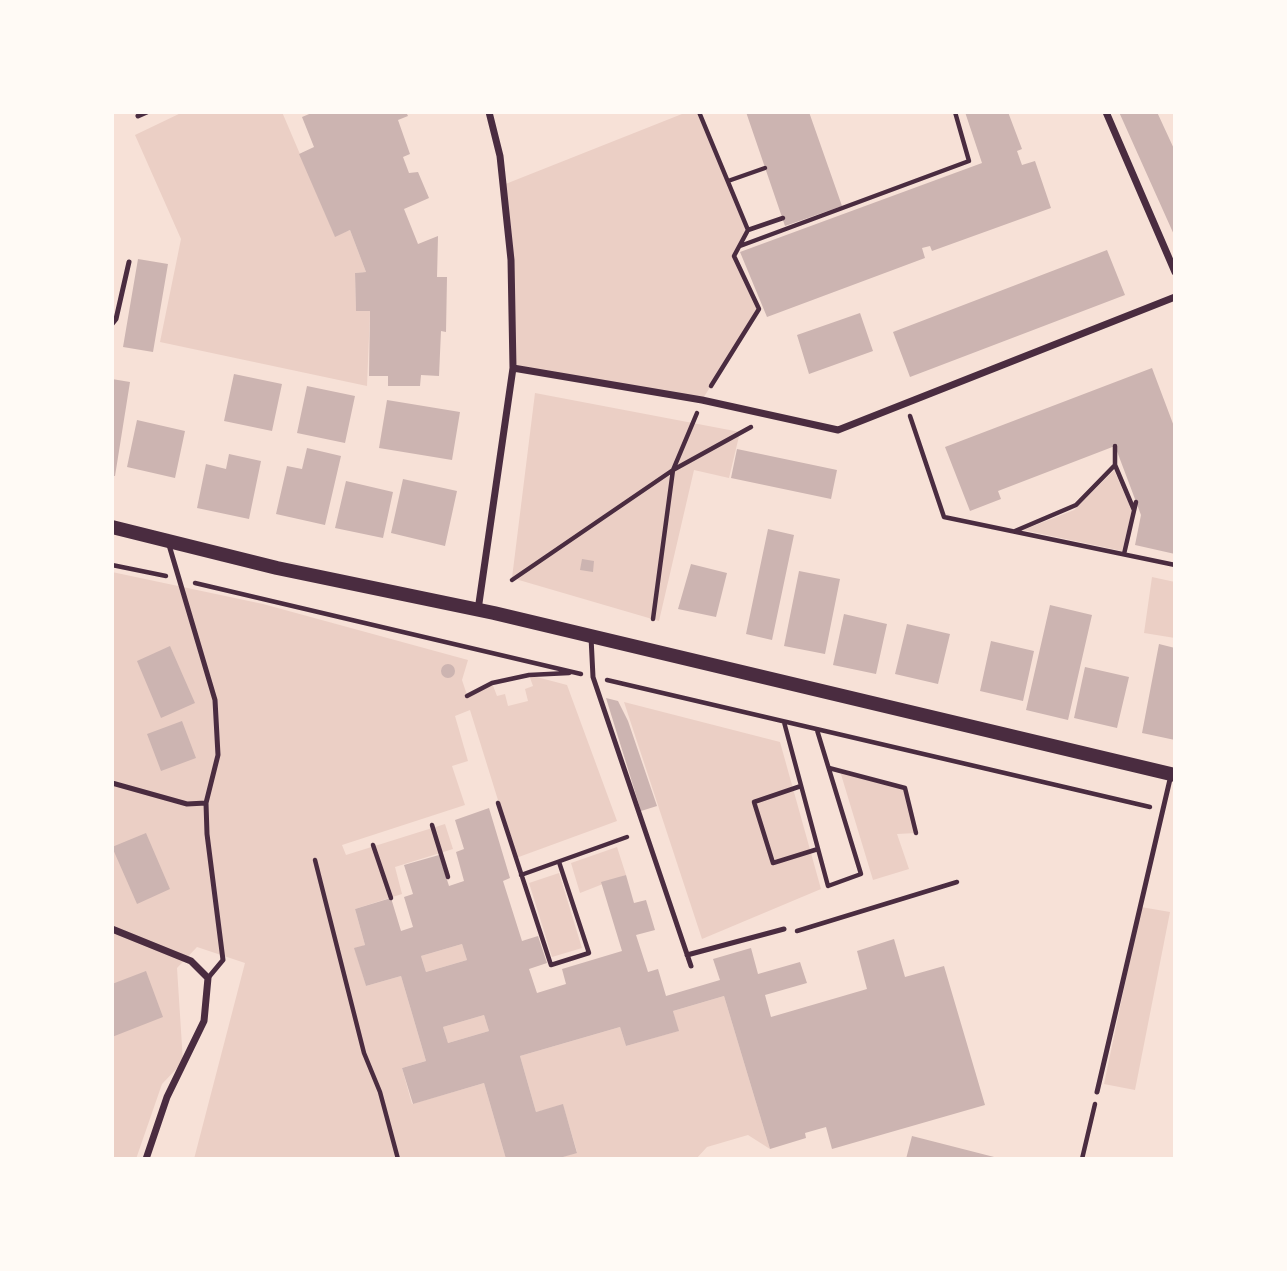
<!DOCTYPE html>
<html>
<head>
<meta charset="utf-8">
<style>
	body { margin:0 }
	#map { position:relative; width:1287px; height:1271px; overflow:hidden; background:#f7e1d7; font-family:Ubuntu,sans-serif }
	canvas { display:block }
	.frame { position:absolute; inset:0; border:114px solid #fffaf5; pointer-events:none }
</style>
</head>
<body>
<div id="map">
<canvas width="1287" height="1271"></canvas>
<div class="frame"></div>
</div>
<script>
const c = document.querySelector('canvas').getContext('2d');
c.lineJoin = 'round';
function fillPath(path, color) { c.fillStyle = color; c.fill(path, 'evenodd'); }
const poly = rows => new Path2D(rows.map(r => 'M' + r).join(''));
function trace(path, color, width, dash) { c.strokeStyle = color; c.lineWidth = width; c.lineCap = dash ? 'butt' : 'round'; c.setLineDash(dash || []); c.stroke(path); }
const green = poly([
	[183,112,282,112,335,236,350,230,366,272,355,273,356,310,370,311,367,386,160,342,181,239,135,135],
	[687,112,699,112,748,230,734,256,759,309,702,400,513,368,511,260,503,185],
	[535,393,740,432,729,478,694,470,659,621,512,578],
	[1114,470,1132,511,1122,551,1023,530,1074,510],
	[112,572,263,604,468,660,462,680,467,695,492,683,497,696,505,694,508,706,528,701,525,689,533,686,529,675,567,685,617,821,516,858,470,710,455,716,468,761,452,766,465,805,342,845,346,855,445,824,453,849,395,867,402,894,355,909,365,945,355,949,366,986,401,976,426,1061,402,1068,412,1104,484,1083,506,1159,194,1159,245,963,197,947,177,968,183,1062,162,1084,136,1159,112,1159],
	[1152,577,1175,582,1175,638,1144,633],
	[624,702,780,742,821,889,702,939],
	[840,771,905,788,916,833,897,834,909,869,873,880],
	[617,847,626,875,580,893,571,863],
	[559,873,582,948,552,957,529,883],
	[1141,907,1170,912,1135,1090,1104,1084],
	[462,944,467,960,426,972,421,956],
	[724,996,770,1149,748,1135,707,1147,696,1159,556,1159,577,1152,563,1105,536,1112,520,1056,620,1027,626,1046,678,1031,673,1011],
	[484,1015,489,1031,448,1043,443,1027]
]);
const building = poly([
	[314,112,406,112,408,116,398,120,410,154,403,157,409,173,418,172,429,198,404,209,418,244,438,236,437,277,447,277,446,332,441,331,439,376,421,375,420,386,388,386,388,376,369,376,370,311,356,311,355,273,366,272,350,230,335,237,299,154,314,147,302,117],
	[746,112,809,112,842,206,785,226],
	[965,112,1008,112,1022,149,1017,151,1022,165,1035,161,1051,208,932,251,930,246,922,248,925,258,767,317,740,252,982,163],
	[1119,112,1157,112,1175,151,1175,237],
	[1107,250,1125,295,910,377,893,332],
	[138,259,168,264,153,352,123,347],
	[860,313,873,351,809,374,797,335],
	[1152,368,1175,429,1175,554,1135,545,1141,515,1115,446,998,491,1001,499,970,511,945,447],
	[234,374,282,384,272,431,224,421],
	[112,379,130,382,115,476,112,476],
	[307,386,355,396,345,443,297,433],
	[387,400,460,412,452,460,379,448],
	[137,420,185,431,175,478,127,467],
	[307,448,341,456,325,525,276,514,287,466,302,469],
	[737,449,837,470,831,499,731,478],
	[229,454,261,461,249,519,197,508,206,464,226,469],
	[403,479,457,491,445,546,391,533],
	[346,481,393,492,383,538,335,528],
	[768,529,794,535,772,640,746,634],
	[582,559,594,561,593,572,580,570],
	[691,564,727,573,716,617,678,609],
	[799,571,840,579,825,654,784,646],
	[1050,605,1092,615,1068,720,1026,710],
	[844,614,887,624,876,674,833,665],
	[907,624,950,634,938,684,895,674],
	[991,641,1034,651,1023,701,980,691],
	[1159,644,1175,648,1175,740,1142,733],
	[170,646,195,703,161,718,137,661],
	'441 671a7 7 0 1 1 14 0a7 7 0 1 1-14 0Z',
	[1085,667,1129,677,1117,728,1074,718],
	[606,698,618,701,628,721,657,806,641,811],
	[182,721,196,758,161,771,147,734],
	[489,808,510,878,503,881,522,941,538,936,547,963,529,969,537,993,566,984,562,969,622,951,601,882,626,875,634,903,646,900,655,930,636,935,648,972,658,969,666,996,720,980,713,959,751,948,758,974,800,962,807,983,765,995,771,1017,867,989,857,951,894,939,905,977,944,966,985,1105,832,1149,826,1127,805,1133,806,1138,770,1149,724,996,673,1011,679,1031,626,1046,620,1027,520,1056,536,1112,563,1104,577,1153,556,1159,506,1159,484,1083,413,1104,402,1068,426,1061,401,976,366,986,354,948,365,945,355,909,391,898,401,931,413,927,404,897,413,894,404,865,439,855,449,886,464,881,456,852,464,849,455,820],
	[462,944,467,960,426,972,421,956],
	[484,1015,489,1031,448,1043,443,1027],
	[146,833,170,889,137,904,112,847],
	[146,971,163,1017,112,1037,112,984],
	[912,1136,998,1158,998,1159,906,1159]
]);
const path = poly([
	[699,112,748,230,734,256,759,309,711,386],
	[728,181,765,168],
	[748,230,783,218],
	[740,246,969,161,955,112],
	[910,416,944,517,1175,565],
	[1115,446,1115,465,1134,510],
	[1015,531,1076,505,1115,465],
	[1124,554,1136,502],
	[112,565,166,576],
	[512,580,673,470,751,427],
	[195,583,581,674],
	[653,619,673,470,697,413],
	[607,680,1150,807],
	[467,696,492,683,529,675,569,673],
	[784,722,828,886,861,874,817,730],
	[829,768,905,788,916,833],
	[801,786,754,802,773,863,818,849],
	[498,803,551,965,589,953,559,862],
	[432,825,448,877],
	[373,845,391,898],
	[315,860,364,1053,380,1092,398,1159],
	[521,875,627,837],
	[797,931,957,882],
	[1082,1159,1095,1104]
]);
const service = poly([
	[138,116,147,112],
	[112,324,116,319,129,262],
	[169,545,215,700,218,755,206,803],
	[591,637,593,677,691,966],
	[112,783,187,804,206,803,207,834,223,960,208,978],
	[687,955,784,929],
	[1097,1092,1171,775]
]);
const minor = poly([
	[1106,112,1175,272],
	[513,368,702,400,838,430,1175,297],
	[478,610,513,368,511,260,500,156,489,112],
	[112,929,191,961,208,978,204,1021,167,1097,146,1159]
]);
const secondary = poly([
	[112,527,277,568,494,613,1175,775]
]);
fillPath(green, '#ebcfc5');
fillPath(building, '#ccb4b1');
trace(path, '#4a2c40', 4.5);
trace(service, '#4a2c40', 5);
trace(minor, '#4a2c40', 7);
trace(secondary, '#4a2c40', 14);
</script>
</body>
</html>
